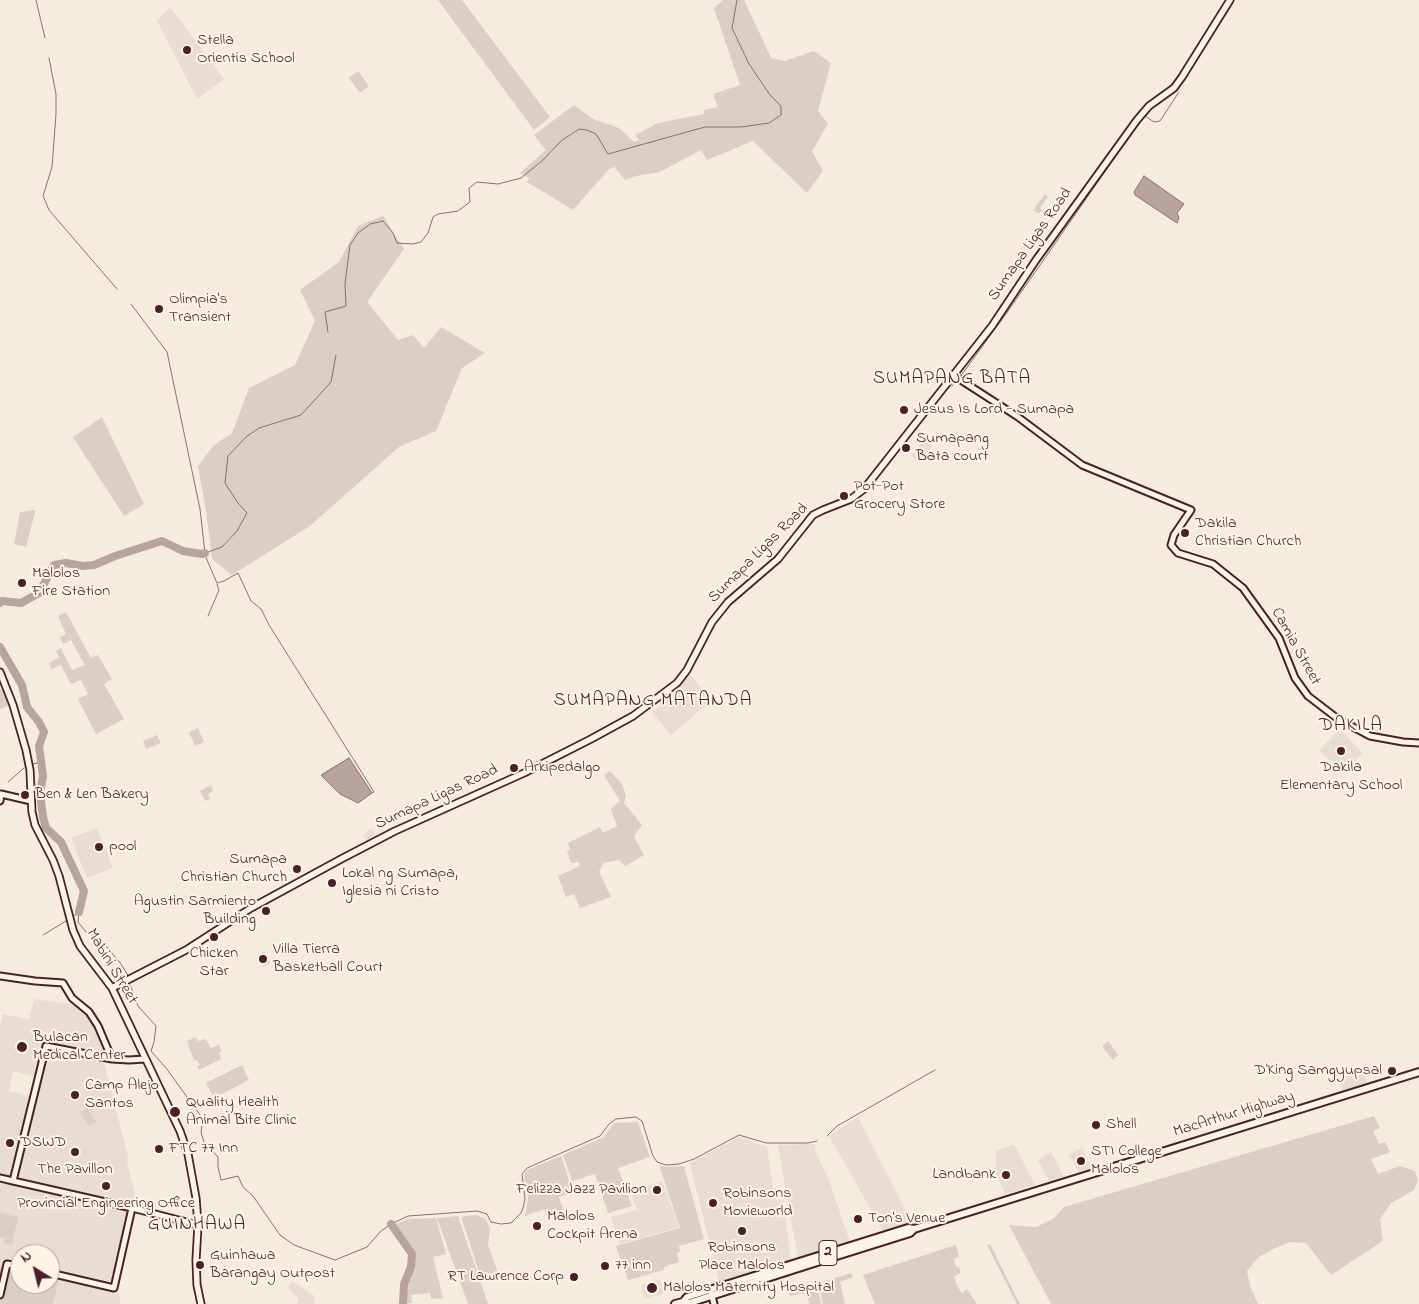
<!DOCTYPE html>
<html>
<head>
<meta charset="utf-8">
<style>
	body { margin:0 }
	#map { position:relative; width:1419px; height:1304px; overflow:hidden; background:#f5ecde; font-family:"Indie Flower",sans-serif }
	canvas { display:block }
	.north { position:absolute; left:10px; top:1244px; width:50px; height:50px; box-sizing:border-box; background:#fcf5e5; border:1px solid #b59f9b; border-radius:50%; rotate:324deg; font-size:14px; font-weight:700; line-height:20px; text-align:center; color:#4a1f2b }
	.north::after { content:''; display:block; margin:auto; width:18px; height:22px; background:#4a1f2b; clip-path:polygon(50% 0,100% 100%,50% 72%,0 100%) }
</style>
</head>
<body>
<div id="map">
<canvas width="1419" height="1304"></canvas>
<div class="north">N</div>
</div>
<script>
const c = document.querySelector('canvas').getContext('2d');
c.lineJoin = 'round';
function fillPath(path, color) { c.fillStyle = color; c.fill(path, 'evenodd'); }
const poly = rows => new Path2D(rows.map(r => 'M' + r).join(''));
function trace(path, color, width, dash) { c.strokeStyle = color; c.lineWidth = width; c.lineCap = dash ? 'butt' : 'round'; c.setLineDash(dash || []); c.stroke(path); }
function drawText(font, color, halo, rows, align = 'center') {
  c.font = font + ' "Indie Flower",sans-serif'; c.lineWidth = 4; c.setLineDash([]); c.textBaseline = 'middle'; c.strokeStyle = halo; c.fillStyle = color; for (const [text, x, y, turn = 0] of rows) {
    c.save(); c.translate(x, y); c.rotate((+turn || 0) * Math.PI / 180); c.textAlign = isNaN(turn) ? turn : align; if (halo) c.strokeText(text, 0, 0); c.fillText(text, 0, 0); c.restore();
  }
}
const built = poly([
	[170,7,224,79,197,99,157,21],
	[923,440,932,446,919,463,911,456],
	[689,673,711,701,671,735,652,712,661,706,656,700,674,687],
	[1340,729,1363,753,1342,774,1319,750],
	[97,828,113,868,87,878,71,838],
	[371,829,378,838,368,843,363,835],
	[34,999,76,1005,86,1015,93,1026,106,1054,45,1042,36,1077,13,1071,9,1091,29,1096,25,1114,31,1126,48,1051,104,1063,128,1156,127,1163,138,1207,130,1205,115,1276,121,1304,0,1304,0,1025,3,1014,29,1020],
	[20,1254,50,1254,50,1284,20,1284],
	[1358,1069,1368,1083,1344,1092,1339,1080],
	[858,1117,912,1223,883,1231,829,1136],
	[739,1137,767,1147,775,1200,783,1199,791,1261,719,1282,690,1163],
	[815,1144,815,1151,829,1180,850,1242,798,1259,778,1145],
	[1014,1144,1035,1185,1005,1194,996,1173,996,1151],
	[1082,1148,1092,1168,1078,1172,1069,1154],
	[1051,1152,1064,1177,1049,1181,1038,1160],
	[662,1181,679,1227,620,1244,611,1217,637,1210,630,1191],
	[660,1279,664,1292,662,1293,662,1295,652,1296,652,1298,648,1299,647,1297,644,1298,641,1285],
	[292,1281,315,1296,314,1304,297,1304,298,1299,288,1288]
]);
const green = poly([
	[438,0,462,0,550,117,534,130],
	[723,0,744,0,771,58,784,61,814,51,831,63,818,111,828,124,812,151,823,171,807,193,753,141,707,160,701,150,660,172,636,176,625,180,615,167,609,169,573,210,527,182,529,178,520,173,546,150,534,135,574,105,593,119,619,128,634,142,639,140,635,135,658,123,704,114,704,110,718,107,713,94,740,85,714,8],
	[358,71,369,86,360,93,349,78],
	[1045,194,1048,197,1040,208,1042,210,1039,214,1033,210],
	[383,216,404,249,367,302,398,340,413,335,424,348,441,327,485,353,462,368,436,431,399,447,310,526,232,575,212,559,206,511,198,466,214,445,232,433,249,388,295,365,315,321,300,290,339,262,358,226],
	[102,417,144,504,124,516,73,437],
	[34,510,35,512,26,547,14,544,20,512],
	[66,612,91,658,98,655,112,679,104,684,124,719,96,734,78,699,88,694,81,680,71,684,61,665,51,669,49,663,59,657,56,651,61,648,72,670,85,665,71,640,63,644,60,637,66,634,58,616],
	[3,689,8,706,0,709,0,690],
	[198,728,204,742,195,746,189,732],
	[157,735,161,743,146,749,143,741],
	[610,771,622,784,626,795,624,803,642,825,634,837,644,855,625,866,619,860,603,863,599,872,611,897,580,908,574,894,566,897,558,876,580,866,578,862,571,863,567,851,570,850,568,843,600,827,603,833,617,826,611,809,620,801,604,775],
	[211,785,213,791,208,794,210,799,205,801,200,791],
	[264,951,270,963,263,967,257,956],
	[196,1037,198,1041,206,1039,211,1048,219,1045,222,1051,219,1052,221,1059,199,1070,197,1066,200,1065,197,1060,194,1061,187,1041],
	[1108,1041,1118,1055,1113,1060,1102,1046],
	[242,1065,249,1080,214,1098,206,1083],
	[87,1108,96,1122,89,1126,80,1113],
	[1374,1116,1380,1128,1373,1131,1379,1144,1385,1142,1390,1152,1371,1159,1378,1174,1400,1166,1415,1171,1418,1180,1414,1190,1391,1203,1380,1219,1383,1241,1331,1275,1306,1243,1290,1242,1273,1249,1259,1257,1247,1271,1250,1286,1258,1304,1051,1304,1009,1225,1036,1227,1053,1219,1064,1207],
	[638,1122,650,1157,618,1168,632,1206,608,1213,595,1174,572,1181,563,1155,604,1137,614,1123],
	[561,1156,573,1192,559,1197,564,1211,547,1217,544,1209,525,1216,528,1199,524,1175,527,1170],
	[659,1165,666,1167,684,1166,704,1239,679,1246,680,1252,677,1253,679,1262,664,1267,664,1270,628,1280,616,1246,680,1228],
	[0,1213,18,1217,12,1245,4,1243,5,1238,0,1237],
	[476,1215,486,1219,490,1229,488,1245,499,1275,482,1281,461,1217],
	[458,1216,488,1304,468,1304,437,1218],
	[436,1218,446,1254,433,1257,443,1298,431,1299,430,1293,411,1295,412,1303,404,1304,405,1284,412,1267,413,1253,401,1238,395,1225,408,1219],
	[990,1244,1020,1304,1017,1304,987,1245],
	[956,1245,959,1257,954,1259,956,1267,959,1267,961,1273,954,1276,957,1286,962,1293,967,1289,977,1304,875,1304,863,1275],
	[0,1268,20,1271,20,1284,50,1284,50,1277,59,1278,53,1304,0,1304],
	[851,1273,853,1277,840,1282,845,1304,823,1304,818,1283],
	[814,1285,818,1289,821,1304,809,1304,807,1293,790,1296,789,1293]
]);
const water = poly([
	[1144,176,1184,204,1177,213,1179,218,1177,223,1135,195,1134,192,1144,176],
	[349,758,372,793,358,803,340,794,321,775,349,758]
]);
const stream = poly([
	[36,0,45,38],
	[49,58,56,94,56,114,52,167,43,196,49,210,117,289],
	[131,304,167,352,200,509,205,553,222,547,237,531,247,513,238,503,225,483,228,456,246,437,259,428,301,415,331,382,336,355],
	[328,332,325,312,346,306,345,284,350,245,358,233,370,224,383,221,393,233,397,243,413,244,421,242,428,233,433,217,438,214,458,211,470,202,469,188,477,182,498,184,521,178,543,160,561,141,579,129,587,130,596,134,608,154,705,127,741,127,769,123,781,115,781,106,770,95,749,64,732,28,737,0],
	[960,377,1006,314,1143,117,1145,116,1154,122,1160,121,1179,92],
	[952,386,958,380],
	[204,553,217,583,224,581,238,573,251,601,261,609,269,625,374,792,372,793],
	[208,616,219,590,217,584],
	[33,764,41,762],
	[8,782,24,768],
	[79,912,78,922,86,932,97,935,121,964,129,977],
	[72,917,78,913],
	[43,935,66,921],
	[130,985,138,1006,156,1026,154,1042,151,1051,166,1068,203,1119,201,1132,204,1142,218,1157,218,1167,221,1180,238,1176,243,1187,253,1196,280,1235,294,1245,335,1260,367,1247,380,1232,391,1224,408,1216,477,1211,487,1214,491,1222,501,1224,511,1223,521,1213,523,1208,525,1199,522,1174,527,1168,600,1136,609,1124,616,1119,636,1117,642,1121,653,1156,657,1162,666,1165,679,1164,694,1159,739,1135,766,1143,808,1143,817,1141],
	[827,1136,837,1126,935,1070]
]);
const river = poly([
	[0,603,2,601,21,603,39,593,54,565,66,563,83,566,94,565,115,556,162,541,183,551,202,554,205,553],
	[0,647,22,685,27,707,39,722,44,732,39,746,43,776,40,793,43,817,46,828,61,842,84,891,79,912],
	[391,1224,412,1254,411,1267,404,1284,403,1304]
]);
const tertiary = poly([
	[953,375,1018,417,1082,465,1191,510,1174,535,1171,545,1178,553,1213,564,1243,588,1279,638,1295,678,1308,696,1338,719,1370,736,1403,742,1419,743],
	[0,801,1,794,31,801],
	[0,976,35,981,63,983,72,998,89,1012,98,1026,112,1059],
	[145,1059,129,1060,112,1059,46,1046,13,1181,132,1208,198,1225],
	[0,1178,13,1181],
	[50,1273,114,1288,132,1208],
	[711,1292,714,1304],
	[0,1295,7,1264,20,1266]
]);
const secondary = poly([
	[0,672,13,705,26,750,30,770,32,812,35,825,53,860,59,876,73,930,80,946,112,988,180,1131,188,1154,196,1198,198,1225,196,1260,197,1285,201,1304],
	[112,988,186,950,251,908,343,858,395,831,524,773,591,739,633,716,677,683,687,670,712,622,728,602,778,559,813,515,823,510,851,499,864,489,992,326,1036,260,1137,120,1149,106,1174,88,1182,77,1230,0]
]);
const trunk = poly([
	[683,1302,689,1303,811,1264,910,1233,914,1229],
	[675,1304,683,1302,687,1297,908,1228,914,1229,1419,1072]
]);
const markers = [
	[187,50,5,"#4a1f2b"],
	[159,309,5,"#4a1f2b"],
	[904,410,5,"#4a1f2b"],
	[906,448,5,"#4a1f2b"],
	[844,496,5,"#4a1f2b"],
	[1185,533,5,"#4a1f2b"],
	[22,583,5,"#4a1f2b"],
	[1341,751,5,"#4a1f2b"],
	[514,768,5,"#4a1f2b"],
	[25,795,5,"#4a1f2b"],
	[99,847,5,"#4a1f2b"],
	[297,869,5,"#4a1f2b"],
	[332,883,5,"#4a1f2b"],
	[266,911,5,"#4a1f2b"],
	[214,937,5,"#4a1f2b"],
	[263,959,5,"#4a1f2b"],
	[22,1047,6,"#4a1f2b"],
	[1392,1071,5,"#4a1f2b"],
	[75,1095,5,"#4a1f2b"],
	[175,1112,6,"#4a1f2b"],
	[1096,1125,5,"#4a1f2b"],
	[10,1143,5,"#4a1f2b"],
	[159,1149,5,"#4a1f2b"],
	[75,1152,5,"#4a1f2b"],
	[1081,1161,5,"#4a1f2b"],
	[1006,1175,5,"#4a1f2b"],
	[106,1186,5,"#4a1f2b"],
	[657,1190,5,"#4a1f2b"],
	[713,1203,5,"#4a1f2b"],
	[858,1219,5,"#4a1f2b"],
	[537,1226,5,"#4a1f2b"],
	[742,1231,5,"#4a1f2b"],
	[200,1265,5,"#4a1f2b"],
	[605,1266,5,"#4a1f2b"],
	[574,1277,5,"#4a1f2b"],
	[652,1288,6,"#4a1f2b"]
];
const shields = [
	[828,1253,18]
];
const shieldNames = [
	["2",828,1253]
];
const poiNames = [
	["Stella",197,41],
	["Orientis School",197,59],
	["Olimpia's",169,300],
	["Transient",169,318],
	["Jesus Is Lord - Sumapa",914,410],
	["Sumapang",916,439],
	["Bata court",916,457],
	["Pot-Pot",854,487],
	["Grocery Store",854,505],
	["Dakila",1195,524],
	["Christian Church",1195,542],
	["Malolos",32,574],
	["Fire Station",32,592],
	["Arkipedalgo",524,768],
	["Dakila",1341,768,"center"],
	["Elementary School",1341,786,"center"],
	["Ben & Len Bakery",35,795],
	["pool",109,847],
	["Sumapa",287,860,"right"],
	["Christian Church",287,878,"right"],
	["Lokal ng Sumapa,",342,874],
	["Iglesia ni Cristo",342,892],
	["Agustin Sarmiento",256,902,"right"],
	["Building",256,920,"right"],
	["Villa Tierra",273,950],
	["Basketball Court",273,968],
	["Chicken",214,954,"center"],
	["Star",214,972,"center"],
	["Bulacan",33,1038],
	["Medical Center",33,1056],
	["D'King Samgyupsal",1382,1071,"right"],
	["Camp Alejo",85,1086],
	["Santos",85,1104],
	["Quality Health",186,1103],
	["Animal Bite Clinic",186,1121],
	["Shell",1106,1125],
	["DSWD",20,1143],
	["FTC 77 Inn",169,1149],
	["STI College",1091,1152],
	["Malolos",1091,1170],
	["The Pavillon",75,1170,"center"],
	["Landbank",996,1175,"right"],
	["Felizza Jazz Pavilion",647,1190,"right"],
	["Robinsons",723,1194],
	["Movieworld",723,1212],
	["Provincial Engineering Office",106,1204,"center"],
	["Malolos",547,1217],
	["Cockpit Arena",547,1235],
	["Ton's Venue",868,1219],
	["Robinsons",742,1248,"center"],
	["Place Malolos",742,1266,"center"],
	["Guinhawa",210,1256],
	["Barangay Outpost",210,1274],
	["77 inn",615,1266],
	["RT Lawrence Corp",564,1277,"right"],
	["Malolos Maternity Hospital",663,1288]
];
const streetNames = [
	["Sumapa Ligas Road",1031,245,-55],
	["Sumapa Ligas Road",759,554,-45],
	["Camia Street",1295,647,61],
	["Sumapa Ligas Road",437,798,-25],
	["Mabini Street",111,967,59],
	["MacArthur Highway",1234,1115,-17]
];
const quarterNames = [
	["SUMAPANG BATA",952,380],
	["SUMAPANG MATANDA",653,702],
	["DAKILA",1351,727],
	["GUINHAWA",197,1226]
];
fillPath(built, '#e8ddd0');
fillPath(green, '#dbcec4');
fillPath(water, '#b8a39e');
trace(water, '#8c6e70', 1);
trace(stream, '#8c6e70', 1);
trace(river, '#b8a39e', 8);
trace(tertiary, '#4a1f2b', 9);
trace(secondary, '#4a1f2b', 9);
trace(trunk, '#4a1f2b', 10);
trace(tertiary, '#fcf5e5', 5);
trace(secondary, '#fcf5e5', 5.5);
trace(trunk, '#fcf5e5', 6);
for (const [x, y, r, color] of markers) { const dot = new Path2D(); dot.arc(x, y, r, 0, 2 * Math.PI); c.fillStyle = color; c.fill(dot); trace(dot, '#fcf5e5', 2); }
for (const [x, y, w] of shields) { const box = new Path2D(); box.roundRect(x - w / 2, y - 12.5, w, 25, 4); c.fillStyle = '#fcf5e5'; c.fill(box); trace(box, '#4a1f2b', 1); }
drawText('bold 15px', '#4a1f2b', null, shieldNames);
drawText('16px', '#4a1f2b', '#fcf5e5', poiNames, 'left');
drawText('16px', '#4a1f2b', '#fcf5e5', streetNames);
c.letterSpacing = '1px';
drawText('19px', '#4a1f2b', '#fcf5e5', quarterNames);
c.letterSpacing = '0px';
</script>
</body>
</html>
